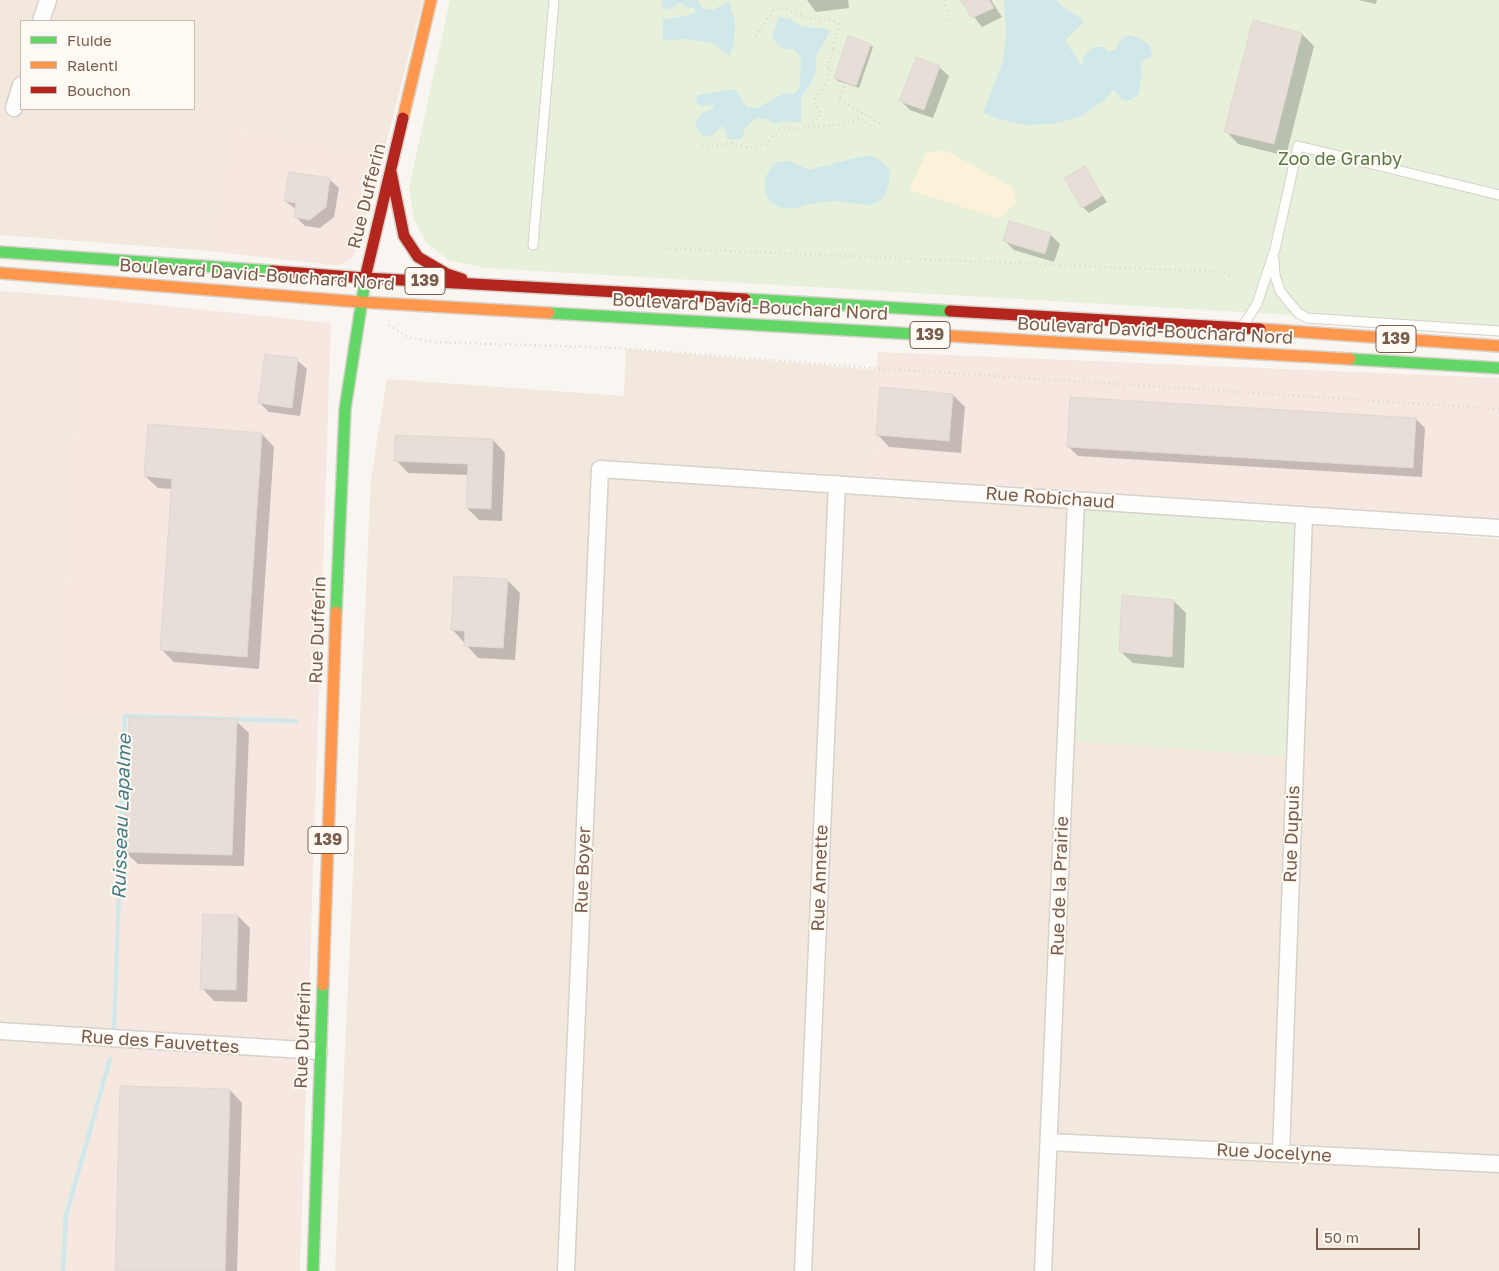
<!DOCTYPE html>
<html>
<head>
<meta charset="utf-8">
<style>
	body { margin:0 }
	#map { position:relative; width:1499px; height:1271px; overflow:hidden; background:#f9f5f0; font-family:"Golos Text",sans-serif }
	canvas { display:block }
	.legend { position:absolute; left:20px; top:20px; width:175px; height:90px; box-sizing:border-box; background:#fffaf3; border:1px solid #cabbb1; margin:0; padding:6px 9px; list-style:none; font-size:15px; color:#7a5c4d }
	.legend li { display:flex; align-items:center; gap:10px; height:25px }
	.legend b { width:25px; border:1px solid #cabbb1 }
	.scale { position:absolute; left:1316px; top:1228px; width:104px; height:22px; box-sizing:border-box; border:2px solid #7a5c4d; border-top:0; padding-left:6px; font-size:15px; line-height:18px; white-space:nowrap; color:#7a5c4d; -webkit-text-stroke:4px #fffaf3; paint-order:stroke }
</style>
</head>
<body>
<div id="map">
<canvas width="1499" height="1271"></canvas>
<ul class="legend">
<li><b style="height:6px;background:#63d668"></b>Fluide</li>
<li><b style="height:6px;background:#ff974d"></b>Ralenti</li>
<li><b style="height:6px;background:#b3261e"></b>Bouchon</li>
</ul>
<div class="scale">50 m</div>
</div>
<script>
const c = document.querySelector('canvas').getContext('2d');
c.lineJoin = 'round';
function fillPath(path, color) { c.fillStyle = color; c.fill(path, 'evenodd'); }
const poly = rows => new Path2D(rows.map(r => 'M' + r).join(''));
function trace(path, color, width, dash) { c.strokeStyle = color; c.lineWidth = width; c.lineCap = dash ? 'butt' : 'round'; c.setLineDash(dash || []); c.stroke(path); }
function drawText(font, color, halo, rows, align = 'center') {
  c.font = font + ' "Golos Text",sans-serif'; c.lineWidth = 4; c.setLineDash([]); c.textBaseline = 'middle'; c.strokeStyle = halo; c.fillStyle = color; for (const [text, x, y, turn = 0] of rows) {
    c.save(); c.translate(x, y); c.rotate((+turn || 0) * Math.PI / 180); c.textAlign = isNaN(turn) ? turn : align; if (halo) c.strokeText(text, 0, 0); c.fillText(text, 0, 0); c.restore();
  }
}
const residential = poly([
	[0,0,423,0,383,155,234,127,209,251,0,235],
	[21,21,194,21,194,109,21,109],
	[0,291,80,297,57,711,122,716,103,1088,66,1219,64,1271,0,1271],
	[626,349,877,370,871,479,1068,490,1059,739,1305,524,1499,539,1499,1271,335,1271,371,479,387,379,624,396]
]);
const commercial = poly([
	[233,127,383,155,355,254,350,260,339,266,209,251],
	[80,297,331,323,300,1271,64,1271,66,1219,103,1088,122,716,57,712],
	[878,352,1499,378,1499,523,1068,490,871,479]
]);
const green = poly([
	[450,0,1499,0,1499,327,486,268,448,260,426,242,414,219,409,188],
	[1068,505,1305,524,1294,757,1059,739]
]);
const sand = poly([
	[945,150,1012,187,1017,201,1000,219,909,190,926,153]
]);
const water = poly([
	[662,0,698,0,702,8,713,10,729,1,735,21,734,43,730,56,714,44,701,41,681,39,663,41,663,20,689,15,695,12,695,8,685,7,682,3,677,4,669,10,662,6],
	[1004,0,1058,0,1058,3,1084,21,1065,41,1082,66,1085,54,1094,47,1103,47,1109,52,1115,50,1120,41,1128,35,1140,38,1149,45,1153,55,1140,63,1142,72,1139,94,1131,100,1123,100,1114,90,1103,101,1080,117,1053,124,1026,125,998,119,983,113,1003,61,1006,33],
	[779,17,790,19,803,27,823,28,830,31,816,56,816,71,812,82,801,97,801,123,785,121,774,124,766,119,756,118,745,128,744,134,740,139,728,139,723,125,712,136,703,137,695,125,700,115,715,107,713,105,700,106,696,102,698,95,735,89,747,107,757,108,785,93,794,94,800,87,801,59,795,50,782,49,772,38],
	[873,156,883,163,890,171,889,183,885,195,877,203,869,205,832,201,809,204,792,209,779,207,770,202,765,192,765,178,771,167,778,162,790,161,809,170,859,157]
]);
const shadow = poly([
	[807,0,848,0,849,8,816,12],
	[961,0,991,0,1002,17,982,27],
	[1358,0,1377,0,1376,4],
	[1302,34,1314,46,1286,156,1238,144,1226,131],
	[870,45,873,47,859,88,838,81,835,78],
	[939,67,949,76,933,118,910,110,901,101],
	[1084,168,1107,202,1089,213,1083,207],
	[329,179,339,188,334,217,320,228,305,226,296,217,297,210,285,201],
	[1010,223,1051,235,1060,244,1054,262,1014,250,1005,241],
	[297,360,307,369,300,416,269,412,260,403],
	[953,395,965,407,961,453,889,447,877,434],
	[1416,419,1425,428,1422,477,1078,456,1069,447],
	[262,434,274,447,259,669,174,662,162,650,173,489,158,488,145,476],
	[493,440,505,453,502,521,479,520,467,508,468,475,408,473,396,460],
	[507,580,520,593,515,660,478,658,452,629],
	[1174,601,1186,613,1184,668,1133,663,1120,651],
	[236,721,249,733,244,866,138,864,125,852],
	[238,916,250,928,247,1002,214,1001,202,988],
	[230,1090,242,1103,237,1271,116,1271]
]);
const stream = poly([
	[114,1030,125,716,296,721],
	[63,1271,66,1216,110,1059]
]);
const building = poly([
	[960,0,989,0,994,8,972,18,960,0],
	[1253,20,1302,33,1274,144,1224,132,1253,20],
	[848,36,871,44,856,86,834,78,848,36],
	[916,57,940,66,924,110,899,101,916,57],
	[1085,166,1102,196,1082,208,1064,178,1085,166],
	[289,172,330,178,326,207,310,220,294,217,296,203,284,201,289,172],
	[1009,221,1051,233,1045,254,1003,241,1009,221],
	[265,354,298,358,292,408,258,403,265,354],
	[880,387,953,394,949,441,876,435,880,387],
	[1070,397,1416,418,1413,468,1067,447,1070,397],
	[148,424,262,433,247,657,160,650,172,479,144,476,148,424],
	[395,435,493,439,491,509,466,508,468,464,394,461,395,435],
	[454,576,508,579,503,648,464,646,465,631,451,630,454,576],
	[1122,595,1174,600,1172,657,1119,652,1122,595],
	[129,717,237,719,232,855,124,852,129,717],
	[203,914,238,915,236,990,200,989,203,914],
	[120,1086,230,1089,225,1271,115,1271,120,1086]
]);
const path = poly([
	[944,0,950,21],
	[756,36,774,9,781,8,812,19,826,18,839,24,828,67,831,69,823,91,819,90,814,102,821,114,818,119,805,127],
	[833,50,843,53],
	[846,82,839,100,881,124],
	[702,146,707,147,731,143,750,148,767,144,780,129,837,125,859,118,877,130],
	[660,248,1224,272,1232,277],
	[389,325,408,337,434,342,619,348,887,369,1499,409]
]);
const lane = poly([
	[533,245,554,0],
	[1274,259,1275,275,1280,291,1298,313,1307,318,1499,331],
	[1244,324,1257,304,1275,249,1298,146,1499,195]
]);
const street = poly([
	[41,21,48,0],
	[14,108,21,85],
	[0,1031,319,1051],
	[1049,1142,1499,1164],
	[1281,1153,1304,515],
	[566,1271,600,469,1499,528],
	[803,1271,837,484],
	[1043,1271,1076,500]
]);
const fast = poly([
	[0,252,273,271],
	[745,299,950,311],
	[549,313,933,335],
	[1350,359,1499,368],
	[336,612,345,409,365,281],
	[313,1271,323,985]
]);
const slow = poly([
	[403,118,431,0],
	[0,273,360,302],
	[360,302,549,313],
	[1260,329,1499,346],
	[933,335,1350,359],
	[323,985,336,612]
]);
const jam = poly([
	[391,172,404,236,418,257,447,274,462,279],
	[273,271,365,278,403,118],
	[365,278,745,299],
	[950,311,1260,329]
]);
const shields = [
	[425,281,40],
	[930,335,40],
	[1396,339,40],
	[328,840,40]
];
const shieldNames = [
	["139",425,281],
	["139",930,335],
	["139",1396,339],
	["139",328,840]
];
const parkNames = [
	["Zoo de Granby",1340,159]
];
const streetNames = [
	["Rue Dufferin",367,196,-76],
	["Boulevard David-Bouchard Nord",257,275,4],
	["Boulevard David-Bouchard Nord",750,307,3],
	["Boulevard David-Bouchard Nord",1155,331,3],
	["Rue Robichaud",1050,498,4],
	["Rue Dufferin",318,630,-88],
	["Rue Dupuis",1292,834,-88],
	["Rue Boyer",583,870,-88],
	["Rue Annette",820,878,-88],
	["Rue de la Prairie",1060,886,-88],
	["Rue Dufferin",303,1035,-88],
	["Rue des Fauvettes",160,1042,4],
	["Rue Jocelyne",1274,1153,3]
];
const waterNames = [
	["Ruisseau Lapalme",122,817,-88]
];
fillPath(residential, '#f2e8de');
fillPath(commercial, '#f6e8e1');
fillPath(green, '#e7f0db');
fillPath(sand, '#fbf2d9');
fillPath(water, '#d0e8ea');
fillPath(shadow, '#0003');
trace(stream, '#d0e8ea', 4.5);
fillPath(building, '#e6ded7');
trace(building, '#e2d8d2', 1);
trace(lane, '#d7d1cb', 11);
trace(street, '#d7d1cb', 19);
trace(fast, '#d9d2cb', 14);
trace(slow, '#d9d2cb', 14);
trace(jam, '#d9d2cb', 14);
trace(path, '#dcd5d0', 2.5, [1, 4]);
trace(lane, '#fefefd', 9);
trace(street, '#fefefd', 16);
trace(fast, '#63d668', 11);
trace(slow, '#ff974d', 11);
trace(jam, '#b3261e', 11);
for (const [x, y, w] of shields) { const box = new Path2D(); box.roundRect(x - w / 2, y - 13.5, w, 27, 4); c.fillStyle = '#fffaf3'; c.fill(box); trace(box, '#7a5c4d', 1); }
drawText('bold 16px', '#7a5c4d', null, shieldNames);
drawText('18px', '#537a41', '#fffaf3', parkNames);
drawText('18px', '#7a5c4d', '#fffaf3', streetNames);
drawText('italic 19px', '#437c86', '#fffaf3', waterNames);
</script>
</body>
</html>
